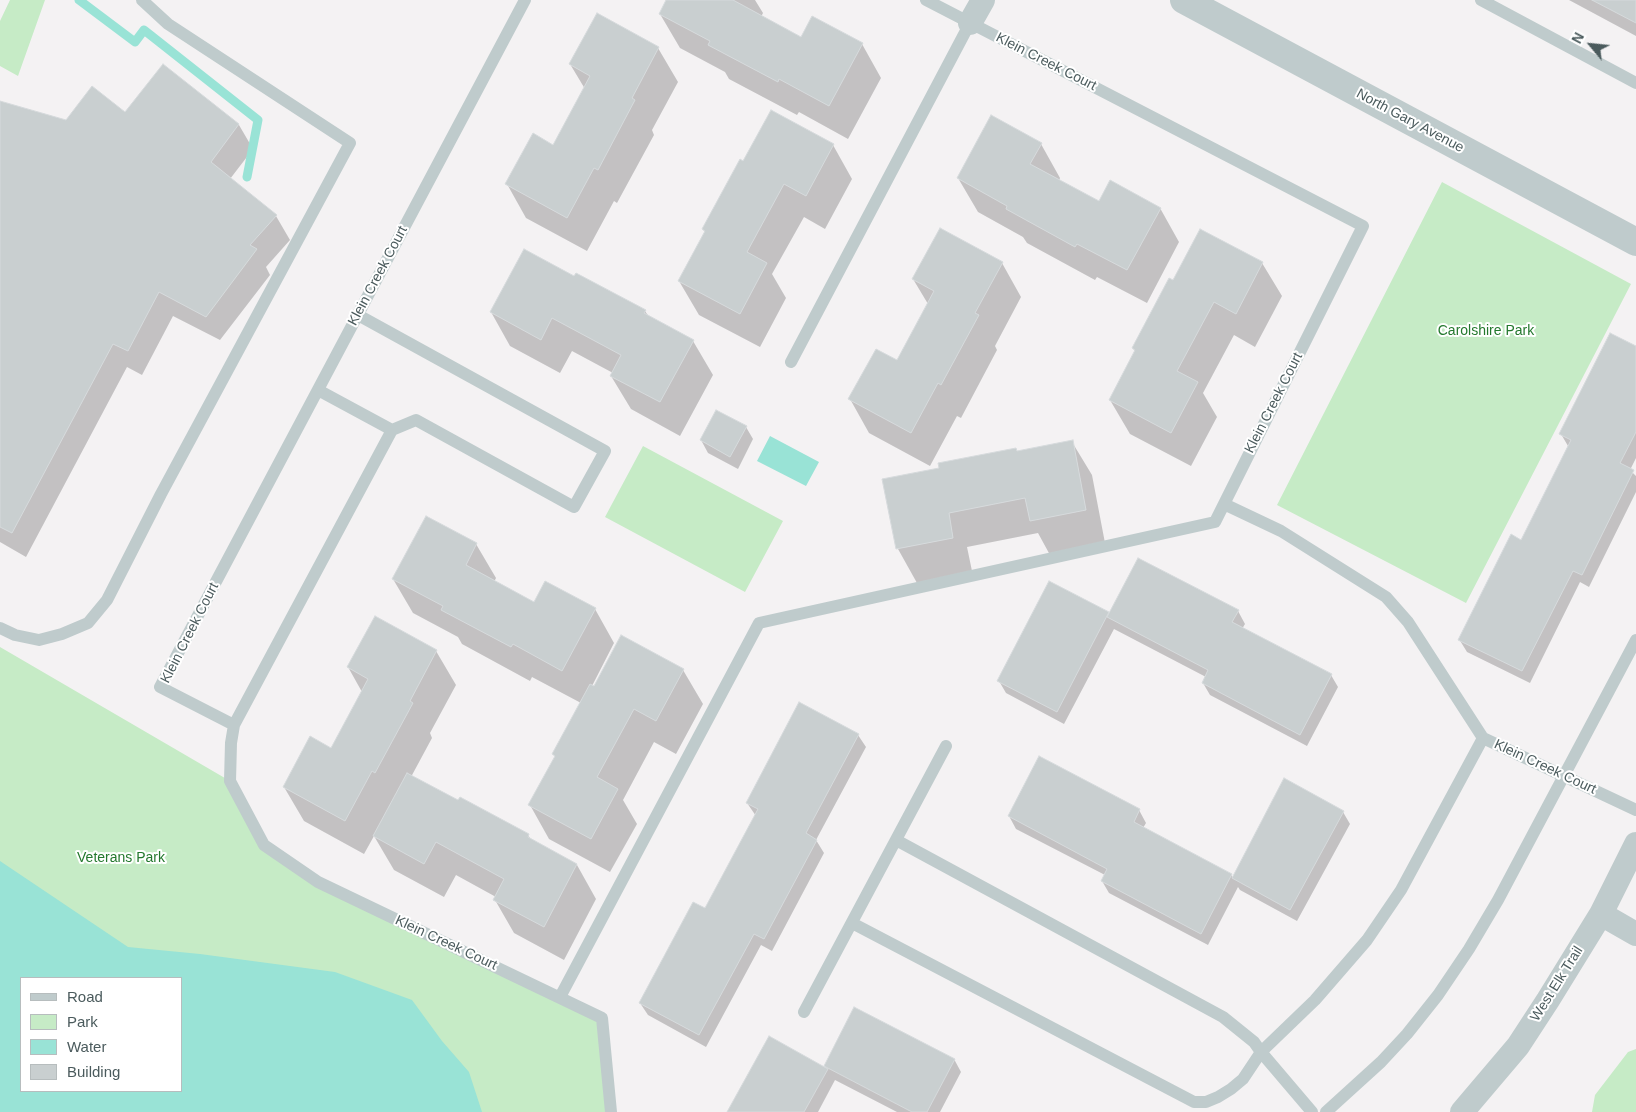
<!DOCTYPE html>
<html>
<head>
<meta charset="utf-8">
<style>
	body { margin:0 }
	#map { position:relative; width:1636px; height:1112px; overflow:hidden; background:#f4f2f3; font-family:Arial,sans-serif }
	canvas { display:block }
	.legend { position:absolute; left:20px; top:977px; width:162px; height:115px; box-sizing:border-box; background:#fff; border:1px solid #b7bdbe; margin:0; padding:6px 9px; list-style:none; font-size:15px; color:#4b5b5d }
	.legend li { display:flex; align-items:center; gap:10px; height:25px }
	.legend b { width:25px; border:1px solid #b7bdbe }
	.north { position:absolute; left:1566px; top:20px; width:50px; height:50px; -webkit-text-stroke:4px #fff; paint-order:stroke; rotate:298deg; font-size:14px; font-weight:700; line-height:20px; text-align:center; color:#4b5b5d }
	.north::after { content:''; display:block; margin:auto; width:18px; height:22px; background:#4b5b5d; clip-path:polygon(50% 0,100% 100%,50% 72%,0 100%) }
</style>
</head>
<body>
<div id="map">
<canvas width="1636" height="1112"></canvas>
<ul class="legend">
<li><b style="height:6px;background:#bfcbcc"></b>Road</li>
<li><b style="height:14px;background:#c6ebc6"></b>Park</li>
<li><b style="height:14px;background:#99e3d6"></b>Water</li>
<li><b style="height:14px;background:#c9cfd0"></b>Building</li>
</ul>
<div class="north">N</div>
</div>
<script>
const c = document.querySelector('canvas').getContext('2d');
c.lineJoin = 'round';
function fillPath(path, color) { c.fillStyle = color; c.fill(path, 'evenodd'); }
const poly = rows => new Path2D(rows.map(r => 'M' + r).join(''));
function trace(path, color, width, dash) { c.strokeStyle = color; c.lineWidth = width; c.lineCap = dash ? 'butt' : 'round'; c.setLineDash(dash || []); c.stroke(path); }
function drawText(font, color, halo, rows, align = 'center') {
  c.font = font + ' Arial,sans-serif'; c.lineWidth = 4; c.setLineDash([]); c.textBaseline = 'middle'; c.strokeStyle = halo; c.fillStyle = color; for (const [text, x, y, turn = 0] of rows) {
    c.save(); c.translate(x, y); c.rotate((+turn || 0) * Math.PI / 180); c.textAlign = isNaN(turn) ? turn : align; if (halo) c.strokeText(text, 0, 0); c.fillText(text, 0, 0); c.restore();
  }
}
const green = poly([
	[10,0,45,0,18,76,0,66,0,21],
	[1442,182,1631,284,1466,603,1277,505],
	[643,446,783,521,745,592,605,517],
	[0,647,230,781,264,845,318,882,602,1018,611,1112,0,1112],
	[21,978,181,978,181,1091,21,1091],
	[1636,1049,1636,1112,1592,1112,1595,1095,1628,1052]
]);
const water = poly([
	[770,436,819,462,806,486,757,461],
	[0,861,128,947,200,954,335,972,412,1000,442,1041,469,1072,482,1112,0,1112],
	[181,978,181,1091,21,1091,21,978]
]);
const shadow = poly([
	[668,0,755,0,763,13,761,17,801,38,862,44,881,78,848,139,799,112,797,115,729,79,725,72,680,48,660,14],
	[1569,0,1636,0,1636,36],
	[658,48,678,82,652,130,654,135,617,203,614,201,587,251,526,218,507,184,554,147,585,89,570,64],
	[163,66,239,125,253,149,230,179,276,216,290,240,266,267,270,275,220,340,173,316,142,375,127,367,26,557,0,542,0,102,66,121,125,114],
	[1041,144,1060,178,1059,181,1100,203,1160,208,1179,242,1147,303,1097,277,1095,280,1027,243,1023,237,978,212,958,178],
	[833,145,852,179,825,229,804,217,772,274,786,298,760,347,699,315,679,281,705,233,703,229,744,162],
	[1002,263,1021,297,995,346,997,350,961,418,957,416,930,466,869,433,850,399,897,361,928,304,913,279],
	[1262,263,1282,296,1255,347,1234,335,1203,393,1217,417,1191,466,1130,434,1110,400,1135,352,1133,348,1174,281],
	[577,274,645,311,649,317,693,341,713,375,680,436,631,409,611,376,613,373,572,351,560,373,510,346,491,312,575,278],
	[1636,347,1636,458,1630,470,1636,476,1636,492,1589,587,1580,582,1530,683,1467,652,1459,639,1522,541,1568,446,1561,434],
	[746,427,753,439,738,469,708,453,701,440],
	[1072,442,1092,475,1105,543,1050,555,1038,533,967,547,972,571,917,583,898,549,884,480],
	[426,518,476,544,496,578,494,582,535,604,595,609,614,643,592,686,594,688,683,670,703,704,676,754,654,742,623,800,637,824,610,872,549,839,530,805,556,758,553,754,581,703,532,677,530,681,462,644,458,637,413,613,393,579],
	[1049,583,1110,614,1238,611,1245,624,1242,629,1331,675,1338,687,1307,746,1210,695,1203,683,1206,677,1114,629,1064,724,1006,693,999,681],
	[436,651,456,685,430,733,432,738,411,777,528,835,532,841,577,865,596,899,564,960,514,933,495,900,496,897,456,875,444,897,394,870,374,836,364,854,304,821,284,787,332,749,362,692,348,667],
	[858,735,866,747,816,840,824,853,772,951,761,945,706,1047,648,1015,640,1003,706,910,756,816,747,803],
	[1139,810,1146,823,1143,828,1231,875,1233,878,1343,812,1350,824,1297,921,1240,890,1238,887,1208,945,1109,893,1102,881,1105,875,1016,829,1009,816],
	[854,1008,954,1059,961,1072,940,1112,897,1112,835,1080,818,1112,729,1112,824,1068]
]);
const stream = poly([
	[79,0,135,42,144,30,258,120,247,177]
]);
const building = poly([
	[666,0,733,0,801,37,812,16,863,43,829,106,779,79,778,82,708,45,710,41,659,14,666,0],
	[1592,0,1636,0,1636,23,1592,0],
	[597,13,659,47,632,98,635,100,598,170,594,168,567,218,505,184,533,133,553,145,590,76,569,64,597,13],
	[163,64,239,124,211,162,277,215,250,245,257,249,206,317,159,292,128,351,113,344,12,533,0,527,0,101,66,120,92,86,125,112,163,64],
	[771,110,834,144,806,196,784,184,747,252,767,263,740,314,678,281,705,231,702,229,740,159,743,161,771,110],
	[991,115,1042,143,1030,164,1099,201,1110,180,1161,208,1127,270,1077,244,1075,247,1006,209,1007,206,957,178,991,115],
	[940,228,1003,262,975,313,979,315,941,385,938,383,911,433,848,399,876,349,897,360,934,291,912,279,940,228],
	[1200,229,1263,262,1236,314,1214,302,1177,371,1198,382,1171,433,1109,400,1135,350,1132,348,1169,278,1173,280,1200,229],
	[524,249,574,276,576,273,646,310,644,313,694,340,660,402,610,376,621,355,552,318,541,340,490,312,524,249],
	[1610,333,1636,346,1636,432,1620,463,1634,470,1582,575,1573,571,1522,671,1458,640,1511,534,1521,540,1571,440,1559,434,1610,333],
	[716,410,747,426,730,457,700,440,716,410],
	[1073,440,1086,510,1030,521,1025,498,949,513,953,538,896,549,882,479,939,468,938,463,1016,448,1017,451,1073,440],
	[426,516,477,543,466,565,534,602,545,581,596,608,562,671,513,644,511,647,441,610,443,606,392,579,426,516],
	[1138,558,1239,610,1232,622,1332,674,1300,735,1202,683,1208,670,1107,617,1138,558],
	[1049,581,1109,612,1057,712,997,681,1049,581],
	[375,616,437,650,410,701,413,703,375,773,372,771,345,821,283,787,310,736,331,748,368,679,347,667,375,616],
	[621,635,684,669,656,721,634,709,597,777,618,789,591,839,528,805,555,756,552,754,590,684,594,686,621,635],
	[799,702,859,734,806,833,817,840,764,939,754,934,699,1035,639,1003,693,902,705,908,758,809,746,803,799,702],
	[1039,756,1140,809,1134,822,1232,874,1201,934,1101,881,1107,869,1008,816,1039,756],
	[407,773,458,800,460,797,529,834,528,837,577,864,544,927,493,900,504,879,436,842,424,864,373,836,407,773],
	[1284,778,1344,811,1290,910,1232,878,1284,778],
	[854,1007,955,1059,927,1112,912,1112,824,1066,854,1007],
	[769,1036,828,1069,804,1112,727,1112,769,1036]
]);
const service = poly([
	[926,0,1363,226,1224,504,1281,531,1386,597,1408,622,1483,738,1636,810],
	[1481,0,1636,83],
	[358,315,605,451,574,507,416,420,392,430],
	[791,362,970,23],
	[318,390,392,430,234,725,231,743,230,781,264,845,318,882,602,1018,611,1112],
	[0,628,15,635,39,640,62,634,88,623,107,600,161,494,350,143,168,24,142,0],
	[234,725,160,687,525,0],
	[896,840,1223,1017,1254,1042,1261,1052,1315,1000,1367,940,1401,890,1483,738],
	[852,923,1194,1102,1206,1102,1218,1097,1231,1089,1243,1079,1261,1052,1312,1112],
	[560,997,759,623,1215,522,1224,504],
	[804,1012,946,746],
	[1326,1112,1381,1062,1407,1034,1438,995,1469,949,1498,900,1636,640]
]);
const minor = poly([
	[970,23,983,0],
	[1601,914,1636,934],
	[1462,1112,1518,1046,1548,1000,1601,914,1636,844]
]);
const tertiary = poly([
	[1184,0,1636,242]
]);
const streetNames = [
	["Klein Creek Court",1046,62,27],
	["North Gary Avenue",1410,121,28],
	["Klein Creek Court",378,276,-62],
	["Klein Creek Court",1274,403,-63],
	["Klein Creek Court",190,633,-63],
	["Klein Creek Court",1545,767,25],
	["Klein Creek Court",446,943,25],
	["West Elk Trail",1557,984,-58]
];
const parkNames = [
	["Carolshire Park",1486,331],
	["Veterans Park",121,858]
];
fillPath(green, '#c6ebc6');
fillPath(water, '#99e3d6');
fillPath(shadow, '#0003');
trace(stream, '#99e3d6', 9);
fillPath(building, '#c9cfd0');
trace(building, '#d6dadc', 1);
trace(service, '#bfcbcc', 12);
trace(minor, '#bfcbcc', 24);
trace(tertiary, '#bfcbcc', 28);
drawText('14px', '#4b5b5d', '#fff', streetNames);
drawText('14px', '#23782d', '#fff', parkNames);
</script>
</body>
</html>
